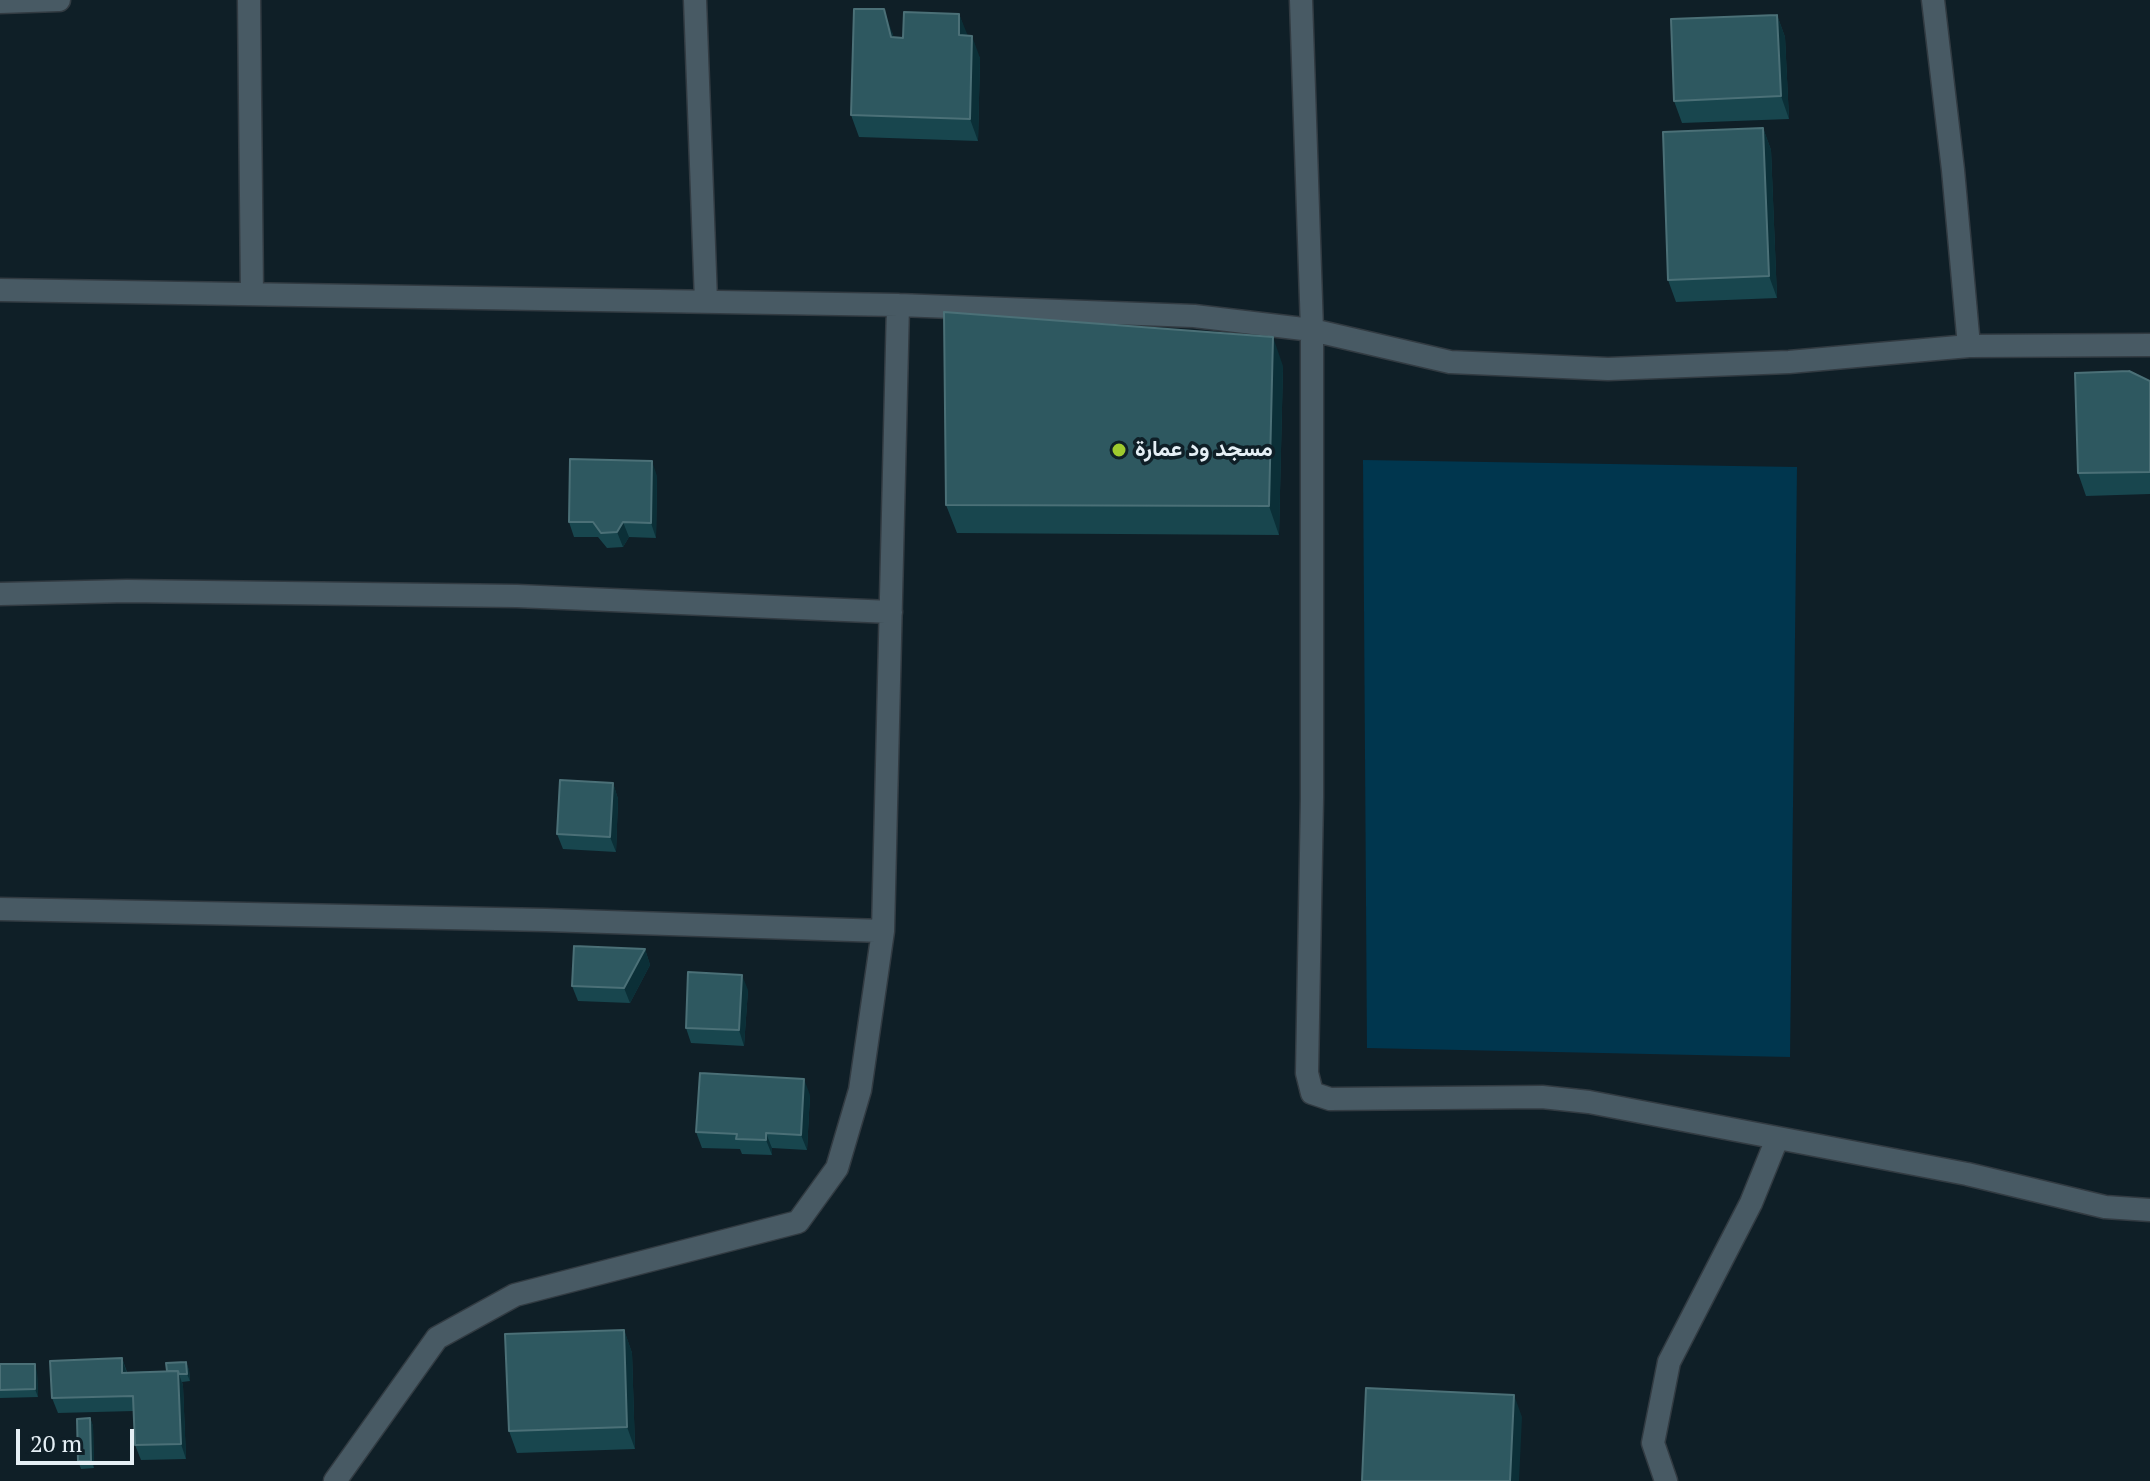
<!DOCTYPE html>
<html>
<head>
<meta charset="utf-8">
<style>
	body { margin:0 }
	#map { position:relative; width:2150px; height:1481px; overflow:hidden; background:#0f1f27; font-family:"PT Serif",serif }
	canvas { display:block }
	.scale { position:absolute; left:16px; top:1429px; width:118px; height:36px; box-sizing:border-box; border:4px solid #e5eff5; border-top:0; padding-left:10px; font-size:24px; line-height:28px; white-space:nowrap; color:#e5eff5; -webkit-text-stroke:6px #0f1f27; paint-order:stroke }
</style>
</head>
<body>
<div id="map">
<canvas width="2150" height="1481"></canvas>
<div class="scale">20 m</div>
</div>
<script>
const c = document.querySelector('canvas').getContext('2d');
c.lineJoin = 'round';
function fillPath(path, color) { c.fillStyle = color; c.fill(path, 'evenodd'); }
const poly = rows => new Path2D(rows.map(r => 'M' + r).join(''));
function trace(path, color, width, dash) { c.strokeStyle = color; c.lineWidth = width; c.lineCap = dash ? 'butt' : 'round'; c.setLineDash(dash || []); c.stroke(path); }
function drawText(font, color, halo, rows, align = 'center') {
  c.font = font + ' "PT Serif",Vazirmatn,serif'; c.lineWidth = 7; c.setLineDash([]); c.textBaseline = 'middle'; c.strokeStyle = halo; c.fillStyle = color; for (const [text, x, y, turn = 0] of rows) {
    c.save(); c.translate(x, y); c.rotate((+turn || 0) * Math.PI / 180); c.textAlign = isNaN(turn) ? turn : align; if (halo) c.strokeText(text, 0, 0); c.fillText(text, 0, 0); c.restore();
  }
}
const green = poly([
	[1363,460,1797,467,1790,1057,1367,1048]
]);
const minor = poly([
	[249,0,252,294],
	[695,0,706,301],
	[1301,0,1312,330,1312,798,1307,1073,1312,1093,1330,1099,1542,1097,1589,1102,1967,1174,2105,1207,2150,1210],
	[1933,0,1953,170,1969,346],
	[0,2,59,0],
	[0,290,898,305,1194,316,1312,330,1450,362,1608,369,1789,362,1969,346,2150,345],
	[0,594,127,591,517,596,891,612],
	[0,909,546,920,883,931],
	[335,1481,437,1338,515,1295,798,1222,837,1168,860,1090,883,931,898,305],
	[1666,1481,1653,1443,1669,1362,1751,1203,1777,1139]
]);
const wall = poly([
	[959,14,967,36,980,58,978,141,859,137,851,115,892,32,894,38,903,38],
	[1777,15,1785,37,1789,119,1682,123,1674,101],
	[1763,128,1771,150,1777,298,1676,302,1668,280],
	[1283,366,1279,535,957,533,946,505],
	[2150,381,2150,494,2086,496,2078,473],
	[657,476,656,538,629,537,623,547,607,548,598,537,574,537,569,522],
	[613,783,618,799,616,852,563,849,557,834],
	[645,949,650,965,630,1003,578,1001,572,986],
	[748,990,744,1046,691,1043,686,1028],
	[810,1095,807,1150,772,1148,772,1155,742,1154,740,1149,702,1148,696,1132],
	[624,1330,632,1353,635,1449,517,1453,509,1431],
	[122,1358,127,1372,167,1371,186,1362,189,1370,190,1381,182,1382,183,1386,186,1459,141,1460,135,1445,134,1411,58,1413,52,1398],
	[0,1364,37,1372,38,1397,0,1398],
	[90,1418,93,1426,94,1468,81,1469,78,1461]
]);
const shadedWall = poly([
	[884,9,892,32,899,60,891,37],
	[959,14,968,36,959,35],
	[1777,15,1785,37,1789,119,1781,96],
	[972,36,980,58,978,141,970,119],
	[1763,128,1771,150,1777,298,1769,276],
	[1273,337,1283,366,1279,535,1269,506],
	[652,461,657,476,656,538,651,523],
	[623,522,629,537,623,547,617,532],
	[613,783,618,799,616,852,610,837],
	[645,949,650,965,630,1003,624,988],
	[742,975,748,990,744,1046,739,1030],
	[804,1079,810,1095,807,1150,801,1135],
	[766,1133,772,1148,772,1155,766,1140],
	[624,1330,632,1353,635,1449,627,1427],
	[122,1358,127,1374,122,1373],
	[186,1362,189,1370,190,1381,187,1374],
	[35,1364,37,1372,38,1397,35,1389],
	[178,1371,183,1386,186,1459,181,1444],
	[1514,1395,1522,1417,1519,1481,1510,1481],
	[90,1418,93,1426,94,1468,91,1461]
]);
const building = poly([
	[854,9,884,9,891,37,903,38,904,12,959,14,959,35,972,36,970,119,851,115,854,9],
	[1777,15,1781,96,1674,101,1671,19,1777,15],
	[1763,128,1769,276,1668,280,1663,132,1763,128],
	[944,312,1273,337,1269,506,946,505,944,312],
	[2129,371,2150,381,2150,472,2078,473,2075,373,2129,371],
	[570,459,652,461,651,523,623,522,617,532,601,533,593,522,569,522,570,459],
	[560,780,613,783,610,837,557,834,560,780],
	[574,946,645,949,624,988,572,986,574,946],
	[688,972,742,975,739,1030,686,1028,688,972],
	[700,1073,804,1079,801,1135,766,1133,766,1140,736,1139,737,1134,696,1132,700,1073],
	[624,1330,627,1427,509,1431,505,1334,624,1330],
	[122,1358,122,1373,178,1371,181,1444,135,1445,133,1396,52,1398,50,1361,122,1358],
	[186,1362,187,1374,179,1374,178,1371,167,1371,166,1363,186,1362],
	[0,1364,35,1364,35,1389,0,1390,0,1364],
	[1366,1388,1514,1395,1510,1481,1362,1481,1366,1388],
	[90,1418,91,1461,78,1461,77,1419,90,1418]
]);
const markers = [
	[1119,450,8,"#9eca2e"]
];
const poiNames = [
	["مسجد ود عمارة",1135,450]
];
fillPath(green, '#00364e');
trace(minor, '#323b42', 25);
trace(minor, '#485a64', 22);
fillPath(wall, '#18464e');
fillPath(shadedWall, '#0b2f37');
fillPath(building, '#2e5860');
trace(building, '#4b7077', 2);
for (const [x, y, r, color] of markers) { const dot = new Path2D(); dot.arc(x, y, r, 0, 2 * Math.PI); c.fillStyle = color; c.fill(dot); trace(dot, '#0f1f27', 3); }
drawText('bold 22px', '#e5eff5', '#0f1f27', poiNames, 'left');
</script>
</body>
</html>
